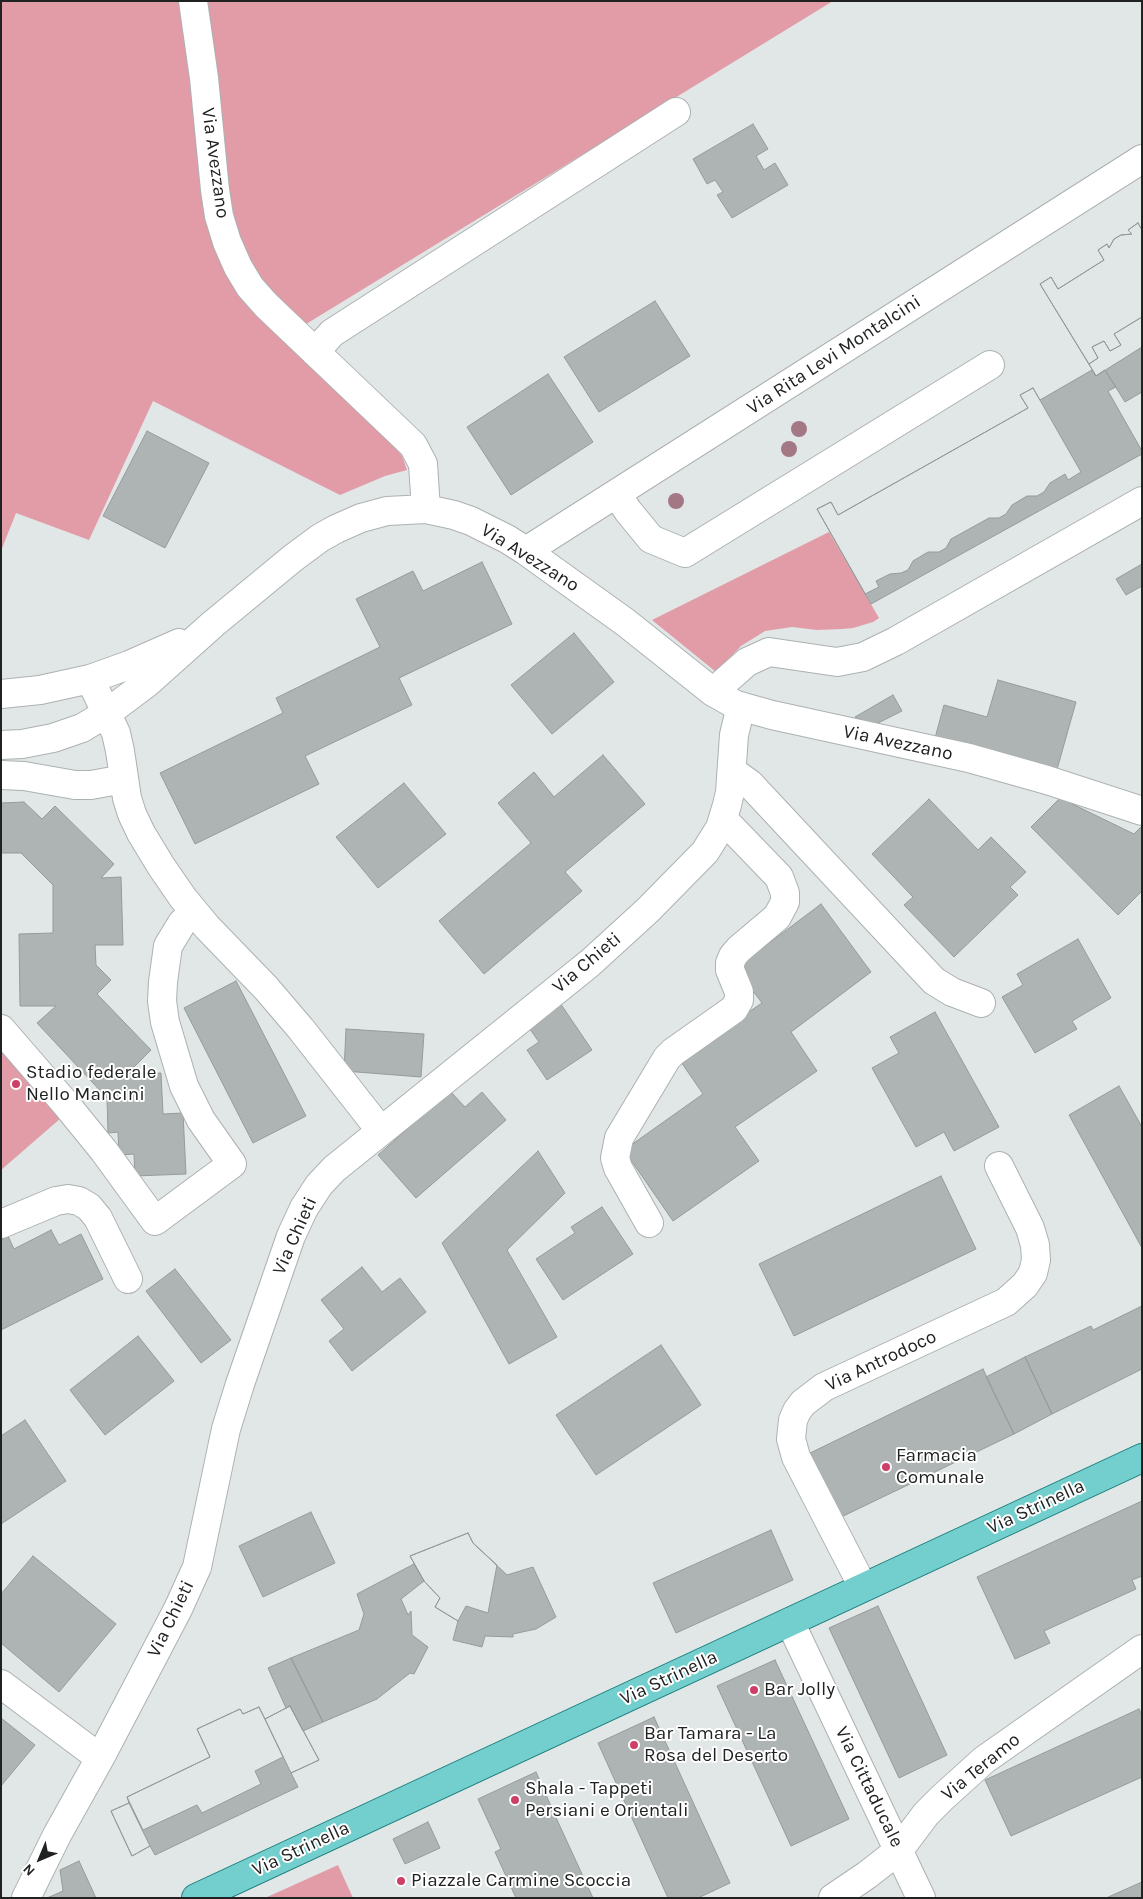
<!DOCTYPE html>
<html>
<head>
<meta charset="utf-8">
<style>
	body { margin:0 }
	#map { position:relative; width:1143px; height:1899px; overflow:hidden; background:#e1e6e6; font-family:Karla,sans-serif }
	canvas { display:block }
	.frame { position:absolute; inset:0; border:2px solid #202222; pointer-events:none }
	.north { position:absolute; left:15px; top:1834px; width:50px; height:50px; -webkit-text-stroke:4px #fff; paint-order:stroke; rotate:225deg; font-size:14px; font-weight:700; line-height:20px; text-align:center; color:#202222 }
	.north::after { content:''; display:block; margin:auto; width:18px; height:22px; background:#202222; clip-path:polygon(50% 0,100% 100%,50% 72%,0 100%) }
</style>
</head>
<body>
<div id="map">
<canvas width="1143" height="1899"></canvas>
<div class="frame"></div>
<div class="north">N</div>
</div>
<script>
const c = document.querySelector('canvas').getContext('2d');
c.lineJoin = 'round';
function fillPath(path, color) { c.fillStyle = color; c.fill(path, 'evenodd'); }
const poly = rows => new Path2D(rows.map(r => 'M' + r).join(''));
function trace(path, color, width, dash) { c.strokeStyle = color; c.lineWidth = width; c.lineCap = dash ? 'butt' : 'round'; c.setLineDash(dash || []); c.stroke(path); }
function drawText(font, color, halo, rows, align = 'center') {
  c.font = font + ' Karla,sans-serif'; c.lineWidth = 4; c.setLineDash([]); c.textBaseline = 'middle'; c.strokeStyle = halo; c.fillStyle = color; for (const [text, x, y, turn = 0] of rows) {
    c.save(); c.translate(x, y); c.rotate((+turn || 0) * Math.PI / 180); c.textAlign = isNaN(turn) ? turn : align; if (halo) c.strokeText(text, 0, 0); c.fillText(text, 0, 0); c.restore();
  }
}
const green = poly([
	[1,1,833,1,285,337,390,441,402,456,407,470,385,476,340,495,153,401,89,540,16,513,1,551],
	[829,532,879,618,873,622,853,628,842,629,817,630,792,627,765,631,741,646,716,672,652,620],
	[1,1050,61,1118,1,1170],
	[338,1865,353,1898,265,1898]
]);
const building = poly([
	[753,124,768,149,756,156,764,170,775,163,788,185,732,218,717,195,723,192,715,180,707,184,693,159,753,124],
	[1138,223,1142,230,1142,317,1114,334,1121,345,1110,351,1104,341,1092,347,1098,358,1089,364,1040,284,1051,277,1058,289,1104,260,1098,250,1107,244,1109,248,1114,239,1121,235,1132,234,1128,230,1138,223],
	[1138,223,1142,230,1142,392,1125,402,1105,370,1096,376,1040,284,1051,277,1058,289,1104,260,1098,250,1107,244,1109,248,1114,239,1121,235,1132,234,1128,230,1138,223],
	[655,301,690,356,599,412,564,357,655,301],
	[1142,317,1142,347,1096,376,1089,364,1098,358,1092,347,1104,341,1110,351,1121,345,1114,334,1142,317],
	[1092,370,1096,376,1105,370,1116,387,1108,391,1142,451,1142,454,871,604,817,509,831,502,838,515,1028,408,1020,395,1033,388,1040,400,1092,370],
	[548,374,593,442,511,495,467,427,548,374],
	[1033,388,1081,472,1068,480,1065,474,1050,483,1044,492,1037,496,1027,496,1012,505,1006,514,999,518,989,518,951,539,946,548,939,552,928,552,913,561,908,570,901,573,890,574,876,581,879,587,865,594,817,509,831,502,838,515,1028,408,1020,395,1033,388],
	[147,431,209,463,165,548,103,516,147,431],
	[482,562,512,624,399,678,412,705,305,756,319,784,195,844,160,773,283,713,276,698,380,647,356,599,413,571,423,591,482,562],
	[1142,564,1142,586,1126,595,1116,579,1142,564],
	[574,633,614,682,552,734,511,685,574,633],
	[998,680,1076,702,1056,773,935,738,944,705,987,717,998,680],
	[893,695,902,711,876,724,865,722,855,717,893,695],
	[603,755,645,804,565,872,582,891,484,974,439,921,531,843,498,803,534,772,554,797,603,755],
	[404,783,446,834,378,888,336,837,404,783],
	[1060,798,1134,834,1142,826,1142,891,1118,915,1031,827,1060,798],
	[929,799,978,850,991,837,1026,872,1010,887,1018,895,954,957,904,905,913,897,872,854,929,799],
	[24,802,42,819,55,806,114,864,101,878,121,877,123,945,95,945,96,965,111,980,97,994,151,1050,134,1067,134,1074,161,1073,163,1114,183,1113,186,1174,135,1176,134,1154,119,1155,118,1132,108,1133,107,1098,37,1023,56,1006,20,1006,19,934,53,933,53,885,21,853,1,853,1,803,24,802],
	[821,904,871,972,791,1032,817,1071,735,1127,759,1161,673,1221,624,1150,703,1094,679,1059,762,1003,736,968,821,904],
	[1078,939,1111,998,1072,1021,1077,1029,1035,1053,1002,997,1023,985,1017,974,1078,939],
	[236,981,306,1116,253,1143,184,1008,236,981],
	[558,1000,592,1050,547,1080,527,1050,539,1042,525,1022,558,1000],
	[935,1012,999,1127,954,1151,944,1132,916,1147,872,1068,899,1053,890,1037,935,1012],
	[346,1029,424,1034,421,1077,344,1071,346,1029],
	[1119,1086,1142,1127,1142,1248,1069,1115,1119,1086],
	[450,1091,465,1107,482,1092,506,1120,416,1198,378,1155,450,1091],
	[538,1151,565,1193,507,1250,557,1337,509,1364,442,1243,538,1151],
	[941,1176,976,1249,794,1336,759,1264,941,1176],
	[602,1207,633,1254,563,1300,536,1259,575,1233,571,1227,602,1207],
	[51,1230,59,1245,81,1234,103,1279,1,1330,1,1240,8,1236,14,1249,51,1230],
	[362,1267,382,1292,400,1278,426,1312,352,1371,329,1341,344,1329,321,1300,362,1267],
	[175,1269,231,1340,201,1363,146,1291,175,1269],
	[1142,1306,1142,1369,1052,1414,1025,1357,1091,1326,1093,1330,1142,1306],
	[138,1336,174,1381,105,1435,70,1390,138,1336],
	[661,1345,701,1405,596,1475,556,1415,661,1345],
	[1025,1357,1052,1414,1014,1434,986,1377,1025,1357],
	[983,1369,1014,1434,837,1519,806,1455,983,1369],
	[25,1420,66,1481,1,1524,1,1436,25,1420],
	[1142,1501,1142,1576,1132,1580,1136,1589,1044,1631,1050,1643,1015,1659,977,1577,1142,1501],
	[311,1512,335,1563,263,1597,239,1546,311,1512],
	[771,1530,793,1580,676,1633,653,1583,771,1530],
	[468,1533,473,1543,497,1565,488,1613,466,1606,458,1621,435,1607,440,1598,424,1581,410,1556,468,1533],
	[468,1533,473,1543,507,1575,533,1567,556,1617,536,1629,513,1634,513,1637,485,1636,482,1647,453,1640,458,1621,435,1607,440,1598,424,1581,410,1556,468,1533],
	[33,1556,116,1624,59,1692,1,1643,1,1594,33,1556],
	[414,1564,424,1581,401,1599,408,1615,411,1611,412,1635,428,1647,414,1674,410,1673,377,1699,323,1722,291,1658,359,1630,364,1614,357,1594,414,1564],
	[878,1606,947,1755,899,1778,829,1628,878,1606],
	[291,1658,323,1722,303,1731,290,1706,286,1708,268,1668,291,1658],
	[775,1660,849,1819,791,1846,717,1686,775,1660],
	[290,1706,319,1760,291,1773,265,1719,290,1706],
	[290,1706,319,1760,291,1773,298,1787,155,1855,150,1846,132,1856,111,1811,129,1803,127,1797,210,1757,197,1729,240,1709,243,1714,259,1707,265,1719,290,1706],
	[259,1707,283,1757,255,1771,261,1784,202,1813,197,1805,143,1830,127,1797,210,1757,197,1729,240,1709,243,1714,259,1707],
	[1139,1709,1142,1715,1142,1777,1011,1836,985,1780,1139,1709],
	[654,1717,730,1883,698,1898,668,1898,598,1743,654,1717],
	[1,1718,35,1745,1,1786,1,1718],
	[536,1772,558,1822,593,1898,516,1898,495,1852,501,1849,478,1799,536,1772],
	[129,1803,150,1846,132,1856,111,1811,129,1803],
	[428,1822,440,1848,405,1864,393,1839,428,1822],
	[79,1861,96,1898,47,1898,63,1891,60,1870,79,1861],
	[1142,1882,1142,1898,1106,1898,1142,1882]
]);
const minor = poly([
	[193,1,204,78,215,190,219,216,227,242,238,267,250,287,266,305,413,445,423,464,426,509,454,515,471,521,507,539,526,551,625,622,713,692,736,705,772,715,969,758,1047,780,1142,811],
	[315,352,332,333,676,112],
	[617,494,628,511,651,539,685,553,990,365],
	[526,551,1142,159],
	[90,679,116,733,120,751,127,798,132,814,141,833,161,866,183,898,207,927,266,988,301,1029,381,1131],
	[713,692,747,662,769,652,837,662,863,657,896,641,1142,501],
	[1,694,40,690,90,679,129,665,179,643],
	[1,745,22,744,53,738,82,728,107,713,147,683,213,624,293,558,320,538,336,529,361,518,387,511,426,509],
	[732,771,750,784,934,981,952,992,981,1003],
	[1,775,24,776,75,785,91,785,124,779],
	[1,1029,65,1103,104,1151,155,1221,232,1164,201,1120,184,1086,165,1022,162,1001,163,982,168,946,182,923,194,912],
	[649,1223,618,1168,615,1158,619,1138,667,1058,673,1052,734,1009,739,1000,739,992,730,970,730,963,733,956,739,949,777,917,785,902,785,893,779,877,723,819],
	[1,1224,56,1201,68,1199,79,1201,89,1207,98,1218,128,1279],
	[863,1587,796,1457,791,1439,793,1420,797,1411,803,1403,824,1387,1006,1302,1025,1285,1033,1273,1036,1260,1035,1245,1030,1228,999,1166],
	[790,1622,921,1898],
	[1,1684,100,1758],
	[26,1898,57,1835,100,1758,178,1609,197,1567,226,1429,240,1384,291,1236,304,1208,319,1185,334,1169,590,963,648,910,705,852,720,828,727,805,730,792,734,735,741,706],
	[833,1898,867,1875,899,1850,926,1814,942,1798,984,1760,1142,1649]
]);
const major = poly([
	[196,1898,1142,1458]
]);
const trees = [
	[799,429],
	[789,449],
	[676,501]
];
const markers = [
	[16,1084,5,"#ce3f67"],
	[886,1467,5,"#ce3f67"],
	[754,1690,5,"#ce3f67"],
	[634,1745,5,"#ce3f67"],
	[515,1800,5,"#ce3f67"],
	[401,1881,5,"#ce3f67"]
];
const streetNames = [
	["Via Avezzano",215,163,82],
	["Via Rita Levi Montalcini",834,355,-33],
	["Via Avezzano",530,558,32],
	["Via Avezzano",898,743,12],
	["Via Chieti",587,963,-40],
	["Via Chieti",295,1236,-66],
	["Via Antrodoco",881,1361,-25],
	["Via Strinella",1036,1507,-25],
	["Via Chieti",171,1619,-64],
	["Via Strinella",669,1678,-25],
	["Via Teramo",981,1767,-39],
	["Via Cittaducale",869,1787,64],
	["Via Strinella",301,1849,-25]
];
const poiNames = [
	["Stadio federale",26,1073],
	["Nello Mancini",26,1095],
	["Farmacia",896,1456],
	["Comunale",896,1478],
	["Bar Jolly",764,1690],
	["Bar Tamara - La",644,1734],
	["Rosa del Deserto",644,1756],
	["Shala - Tappeti",525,1789],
	["Persiani e Orientali",525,1811],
	["Piazzale Carmine Scoccia",411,1881]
];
fillPath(green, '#e19ca7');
fillPath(building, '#aeb4b3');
trace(building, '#959a9a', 1);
trace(minor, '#acb1b1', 30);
trace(major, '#1a7e7c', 30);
trace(minor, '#fff', 28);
trace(major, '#73cfcd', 28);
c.fillStyle = '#a47785';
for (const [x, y] of trees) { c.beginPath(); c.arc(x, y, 8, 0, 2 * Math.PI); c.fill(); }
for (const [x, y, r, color] of markers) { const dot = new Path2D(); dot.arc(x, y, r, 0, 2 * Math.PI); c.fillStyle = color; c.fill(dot); trace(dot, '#fff', 2); }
drawText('19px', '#202222', '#fff', streetNames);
drawText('19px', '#202222', '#fff', poiNames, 'left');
</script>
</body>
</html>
